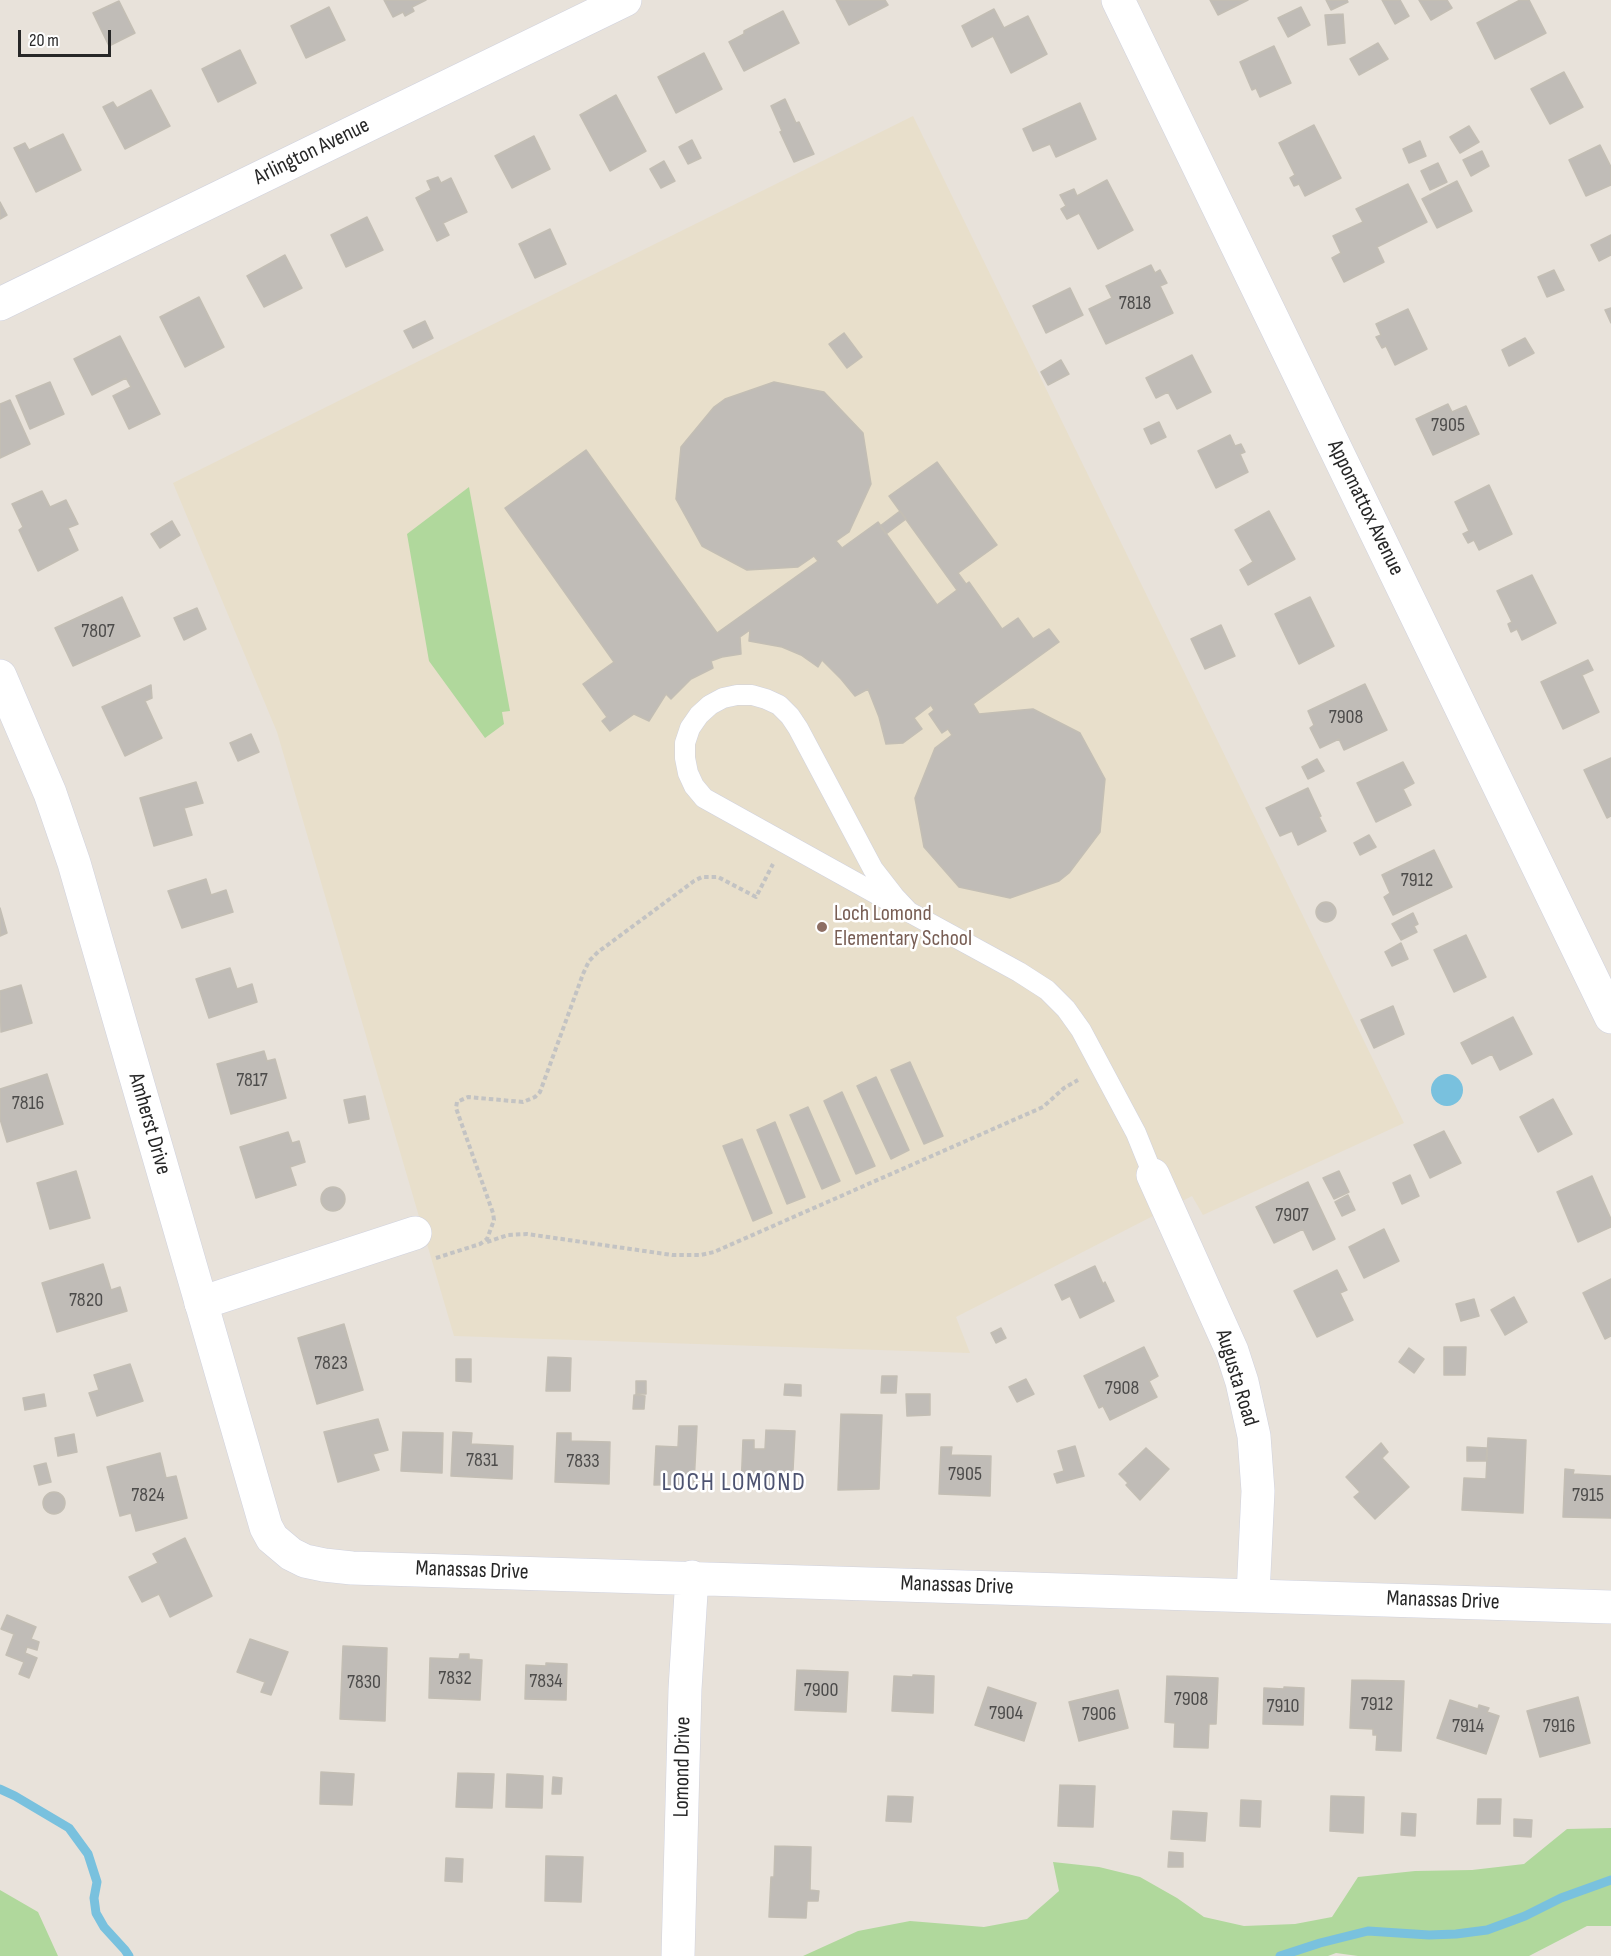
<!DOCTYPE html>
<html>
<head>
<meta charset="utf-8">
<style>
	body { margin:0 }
	#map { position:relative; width:1611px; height:1956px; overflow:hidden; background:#e8e2da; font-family:"Sofia Sans Condensed",sans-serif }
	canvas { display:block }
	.scale { position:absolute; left:18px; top:30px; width:93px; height:27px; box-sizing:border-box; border:3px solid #272727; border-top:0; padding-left:8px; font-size:18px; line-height:21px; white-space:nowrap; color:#272727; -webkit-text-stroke:4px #fff; paint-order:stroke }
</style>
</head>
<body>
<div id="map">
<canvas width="1611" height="1956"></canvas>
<div class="scale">20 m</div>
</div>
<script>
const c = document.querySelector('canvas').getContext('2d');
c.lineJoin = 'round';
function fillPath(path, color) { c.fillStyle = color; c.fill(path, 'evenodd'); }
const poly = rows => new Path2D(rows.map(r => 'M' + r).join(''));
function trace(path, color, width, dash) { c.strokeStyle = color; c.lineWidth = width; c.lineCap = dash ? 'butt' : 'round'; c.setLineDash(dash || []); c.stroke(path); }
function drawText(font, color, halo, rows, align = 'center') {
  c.font = font + ' "Sofia Sans Condensed",sans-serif'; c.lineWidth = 5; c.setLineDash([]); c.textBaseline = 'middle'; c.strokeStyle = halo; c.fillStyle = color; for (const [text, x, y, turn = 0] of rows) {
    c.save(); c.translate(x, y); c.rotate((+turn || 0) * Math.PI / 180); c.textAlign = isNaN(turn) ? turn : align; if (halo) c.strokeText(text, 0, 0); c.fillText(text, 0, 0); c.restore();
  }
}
const education = poly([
	[913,116,1404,1123,1203,1215,1192,1196,956,1317,970,1353,454,1336,277,732,173,483]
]);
const green = poly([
	[469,487,510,711,502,712,504,724,485,738,429,661,407,534],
	[1611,1828,1611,1926,1587,1926,1529,1956,1358,1956,1336,1953,1328,1956,803,1956,858,1931,910,1921,984,1927,1027,1919,1059,1891,1053,1862,1099,1867,1140,1877,1177,1898,1204,1917,1244,1926,1295,1924,1332,1917,1358,1877,1415,1871,1472,1870,1524,1864,1567,1829],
	[0,1890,38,1912,58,1956,0,1956]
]);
const water = poly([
	'1431 1090a16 16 0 1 1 32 0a16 16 0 1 1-32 0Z'
]);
const stream = poly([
	[0,1789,15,1796,69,1828,88,1854,97,1882,94,1898,96,1913,104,1927,125,1950,129,1956],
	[1280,1956,1320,1943,1368,1931,1429,1935,1456,1934,1487,1930,1525,1916,1561,1898,1611,1880]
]);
const building = poly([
	[384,0,426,0,412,7,414,11,405,16,403,12,393,17,384,0],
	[836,0,885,0,888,5,849,25,836,0],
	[1210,0,1248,0,1218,15,1210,0],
	[1326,0,1347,0,1348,2,1331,10,1326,0],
	[1382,0,1400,0,1409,16,1395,24,1382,0],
	[1419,0,1447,0,1452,8,1431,20,1419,0],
	[1520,0,1529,0,1546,33,1495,59,1477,23,1520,0],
	[119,1,135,33,109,46,93,13,119,1],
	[329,7,345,40,306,58,291,26,329,7],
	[1301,7,1310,25,1288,37,1278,18,1301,7],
	[994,9,1004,28,1028,16,1047,54,1011,73,993,36,972,47,962,26,994,9],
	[783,11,799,43,744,71,729,42,744,34,744,31,783,11],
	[1343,14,1345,43,1328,45,1325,15,1343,14],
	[1378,43,1388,59,1359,75,1350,59,1378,43],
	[1274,46,1291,83,1260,97,1256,88,1252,90,1240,62,1274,46],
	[240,50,256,83,218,102,202,69,240,50],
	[704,53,722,89,676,113,658,77,704,53],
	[1564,72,1583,107,1550,124,1531,89,1564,72],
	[151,90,170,126,125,149,103,107,113,102,117,108,151,90],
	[616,95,646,151,610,171,580,115,616,95],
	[785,99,796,123,799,122,814,154,794,162,780,132,782,131,771,106,785,99],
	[1080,103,1096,139,1056,157,1050,144,1033,151,1023,129,1080,103],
	[1314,125,1341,178,1305,196,1299,184,1294,186,1290,178,1295,175,1279,143,1314,125],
	[1469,126,1479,142,1460,153,1450,137,1469,126],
	[63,134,81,170,36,192,14,148,25,143,29,150,63,134],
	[534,136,550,169,512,188,495,156,534,136],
	[692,140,701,158,688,164,679,147,692,140],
	[1420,141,1426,156,1409,163,1403,149,1420,141],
	[1600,145,1611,167,1611,185,1586,196,1569,160,1600,145],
	[1482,151,1489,166,1471,176,1463,160,1482,151],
	[664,161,675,181,661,188,650,169,664,161],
	[1438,163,1447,182,1430,190,1421,171,1438,163],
	[438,177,441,183,451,178,467,212,443,223,449,235,437,241,416,198,431,190,427,181,438,177],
	[1107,180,1133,230,1098,249,1079,213,1067,219,1061,209,1066,206,1060,195,1074,189,1077,196,1107,180],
	[1457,181,1472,211,1437,228,1422,199,1457,181],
	[1408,184,1427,222,1377,247,1384,262,1344,282,1332,258,1341,253,1333,236,1363,222,1356,209,1408,184],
	[0,202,7,215,0,219,0,202],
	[367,217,383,250,346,267,331,235,367,217],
	[550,229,566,264,535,278,519,244,550,229],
	[1611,235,1611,255,1599,261,1591,245,1611,235],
	[285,255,302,288,264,307,247,276,285,255],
	[1151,265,1155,273,1160,270,1167,283,1160,286,1173,313,1106,344,1089,309,1112,298,1106,286,1151,265],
	[1554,270,1564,290,1547,297,1538,277,1554,270],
	[1070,288,1083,315,1046,333,1033,306,1070,288],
	[199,297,224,347,185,367,160,317,199,297],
	[1611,308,1611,323,1605,310,1611,308],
	[1408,309,1427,349,1395,365,1386,346,1382,348,1376,337,1381,335,1376,324,1408,309],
	[425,321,433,338,413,348,404,331,425,321],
	[844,333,862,357,847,368,829,344,844,333],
	[120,336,160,414,129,429,113,396,131,387,126,378,92,395,74,359,120,336],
	[1525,338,1534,353,1509,366,1502,350,1525,338],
	[1192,355,1211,392,1177,409,1168,392,1156,398,1146,378,1192,355],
	[1061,360,1069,374,1048,385,1041,372,1061,360],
	[50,382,64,414,30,429,16,396,50,382],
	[774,382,824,392,863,433,871,484,849,532,836,541,842,548,878,522,937,605,957,590,889,496,937,462,997,545,958,573,966,584,969,582,1002,629,1018,618,1033,639,1049,629,1059,642,973,704,979,714,1033,709,1080,733,1105,779,1100,832,1069,873,1059,881,1010,898,959,887,924,847,915,798,935,748,952,735,948,729,942,733,929,714,934,710,931,705,914,718,922,729,903,743,886,744,879,717,868,689,855,696,841,679,822,660,818,667,801,655,782,647,749,641,750,630,740,637,741,654,722,657,711,661,713,668,691,679,671,699,666,694,649,721,634,714,610,731,602,721,607,717,583,684,614,662,505,508,586,450,717,633,818,561,814,556,798,567,747,570,702,546,676,499,681,447,714,407,725,399,774,382],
	[10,400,30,444,0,458,0,404,10,400],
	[1448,404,1452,412,1466,406,1479,434,1433,455,1416,419,1448,404],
	[1159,422,1166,437,1151,444,1144,429,1159,422],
	[1230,435,1235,446,1241,444,1245,452,1240,454,1248,472,1216,488,1198,451,1230,435],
	[1489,485,1512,534,1479,550,1474,540,1468,543,1463,534,1469,531,1455,502,1489,485],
	[42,491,50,507,66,500,78,524,68,528,78,550,38,571,19,530,23,527,12,504,42,491],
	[900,511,906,519,886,534,880,526,900,511],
	[1269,511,1295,559,1248,585,1240,570,1253,562,1235,530,1269,511],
	[172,521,180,535,160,548,151,534,172,521],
	[1532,575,1556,623,1522,640,1517,629,1511,632,1508,624,1512,622,1497,591,1532,575],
	[122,597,140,636,73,666,55,628,122,597],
	[1310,597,1334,646,1299,664,1275,614,1310,597],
	[197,608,206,629,184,640,174,618,197,608],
	[1221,625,1235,656,1205,669,1191,639,1221,625],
	[1588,660,1593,670,1582,675,1599,712,1563,729,1541,682,1588,660],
	[1365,684,1387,730,1344,750,1339,739,1320,748,1310,728,1314,725,1308,711,1365,684],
	[151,685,152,698,145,701,162,738,125,756,102,707,151,685],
	[251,734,259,752,238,761,230,743,251,734],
	[1611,758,1611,816,1607,818,1584,770,1611,758],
	[1317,759,1324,771,1308,779,1302,767,1317,759],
	[1403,762,1414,783,1403,789,1411,805,1376,822,1357,783,1403,762],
	[196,782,203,803,184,808,192,835,154,846,140,798,196,782],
	[1308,788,1321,816,1319,817,1326,831,1298,845,1292,831,1280,836,1266,808,1308,788],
	[1369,835,1376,847,1360,855,1354,843,1369,835],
	[1434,850,1452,887,1393,915,1384,897,1390,893,1382,875,1434,850],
	[206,879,211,895,226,890,233,912,182,928,168,891,206,879],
	'1316 912a10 10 0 1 1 20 0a10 10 0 1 1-20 0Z',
	[0,908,7,933,0,936,0,908],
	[1413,913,1418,924,1414,926,1417,932,1401,940,1392,924,1413,913],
	[1466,935,1486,977,1454,992,1434,950,1466,935],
	[1401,943,1408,959,1392,966,1385,952,1401,943],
	[230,968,237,989,252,984,257,1002,209,1018,196,979,230,968],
	[21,985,32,1023,1,1032,0,991,21,985],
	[1393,1006,1404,1034,1374,1048,1361,1020,1393,1006],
	[1513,1017,1532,1054,1500,1070,1492,1054,1472,1064,1461,1043,1513,1017],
	[264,1051,267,1061,275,1059,286,1098,231,1114,217,1064,264,1051],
	[910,1062,943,1136,924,1144,891,1070,910,1062],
	[47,1074,63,1124,7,1142,0,1119,0,1089,47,1074],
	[876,1077,909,1150,891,1159,857,1086,876,1077],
	[842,1092,875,1166,856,1174,824,1101,842,1092],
	[365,1096,369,1119,349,1123,344,1100,365,1096],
	[1553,1099,1572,1134,1538,1152,1520,1117,1553,1099],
	[808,1107,840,1181,822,1189,790,1115,808,1107],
	[775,1122,805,1197,787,1204,757,1130,775,1122],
	[1444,1131,1461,1163,1430,1178,1414,1145,1444,1131],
	[288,1132,292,1143,299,1141,305,1162,290,1167,296,1185,256,1198,240,1147,288,1132],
	[742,1139,772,1213,753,1221,723,1146,742,1139],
	[76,1171,90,1218,50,1229,37,1183,76,1171],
	[1339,1171,1349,1192,1334,1199,1323,1178,1339,1171],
	[1410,1175,1419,1196,1402,1204,1393,1183,1410,1175],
	[1592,1176,1611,1219,1611,1227,1578,1242,1557,1192,1592,1176],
	[1308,1182,1335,1239,1313,1250,1303,1229,1274,1243,1256,1207,1308,1182],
	'321 1199a12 12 0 1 1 24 0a12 12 0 1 1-24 0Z',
	[1348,1195,1355,1210,1342,1216,1335,1202,1348,1195],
	[1384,1229,1399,1261,1364,1278,1349,1247,1384,1229],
	[103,1264,111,1290,120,1287,127,1311,57,1332,42,1283,103,1264],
	[1095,1266,1103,1284,1105,1282,1114,1301,1080,1318,1070,1296,1062,1300,1055,1285,1095,1266],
	[1337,1270,1347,1290,1340,1293,1353,1320,1317,1337,1294,1291,1337,1270],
	[1611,1279,1611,1336,1605,1339,1583,1293,1611,1279],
	[1514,1297,1527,1322,1505,1335,1491,1310,1514,1297],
	[1474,1299,1479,1316,1461,1321,1456,1304,1474,1299],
	[344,1324,363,1390,317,1404,298,1338,344,1324],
	[1001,1328,1006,1338,996,1343,991,1333,1001,1328],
	[1144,1347,1158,1376,1149,1381,1157,1397,1110,1420,1103,1406,1099,1408,1084,1376,1144,1347],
	[1444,1347,1466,1347,1465,1375,1444,1375,1444,1347],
	[1409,1348,1424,1359,1414,1373,1399,1362,1409,1348],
	[548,1357,571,1358,570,1391,546,1391,548,1357],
	[456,1359,471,1359,471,1382,456,1381,456,1359],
	[130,1364,143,1401,97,1416,89,1393,99,1390,94,1375,130,1364],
	[882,1376,897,1376,896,1393,881,1393,882,1376],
	[1026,1379,1034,1394,1017,1402,1009,1387,1026,1379],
	[636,1381,646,1381,646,1394,636,1394,636,1381],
	[785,1384,801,1385,801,1396,784,1395,785,1384],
	[44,1394,46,1406,25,1410,23,1398,44,1394],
	[906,1394,930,1394,930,1415,907,1416,906,1394],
	[634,1395,645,1396,644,1409,633,1409,634,1395],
	[841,1414,882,1415,879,1489,838,1490,841,1414],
	[378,1419,388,1450,373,1454,379,1470,338,1482,324,1432,378,1419],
	[679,1426,697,1426,694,1484,654,1485,656,1446,678,1447,679,1426],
	[766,1430,795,1431,792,1490,741,1488,743,1440,754,1440,754,1449,765,1449,766,1430],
	[403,1432,443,1433,442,1473,401,1471,403,1432],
	[453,1432,472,1433,471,1444,513,1446,512,1479,451,1476,453,1432],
	[557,1433,571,1433,571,1441,610,1442,609,1484,555,1482,557,1433],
	[74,1434,77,1452,58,1456,55,1438,74,1434],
	[1488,1438,1526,1440,1523,1513,1462,1510,1464,1478,1486,1479,1488,1438],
	[1381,1443,1388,1452,1382,1458,1409,1487,1375,1519,1354,1497,1360,1492,1346,1477,1381,1443],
	[1075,1446,1084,1476,1057,1483,1054,1474,1064,1471,1058,1451,1075,1446],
	[941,1447,952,1447,951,1455,991,1456,990,1496,939,1494,941,1447],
	[1467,1447,1487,1448,1486,1461,1467,1461,1467,1447],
	[1146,1448,1169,1469,1140,1500,1126,1485,1128,1483,1119,1474,1146,1448],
	[160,1453,166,1478,176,1476,187,1518,136,1531,131,1513,120,1516,107,1467,160,1453],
	[46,1463,51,1482,39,1485,34,1466,46,1463],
	[1565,1469,1574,1470,1573,1474,1611,1476,1611,1518,1563,1517,1565,1469],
	'43 1503a11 11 0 1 1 22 0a11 11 0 1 1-22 0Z',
	[185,1538,212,1596,170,1617,159,1594,142,1602,129,1577,158,1563,153,1554,185,1538],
	[7,1615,36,1627,31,1639,39,1642,37,1650,27,1647,25,1653,37,1658,29,1678,19,1674,24,1662,6,1655,14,1634,1,1629,7,1615],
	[250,1639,288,1652,271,1695,261,1692,265,1682,237,1672,250,1639],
	[343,1646,387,1648,385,1721,340,1719,343,1646],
	[460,1654,469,1654,469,1659,482,1660,480,1700,429,1698,430,1658,459,1659,460,1654],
	[546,1663,567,1664,566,1700,525,1699,526,1665,546,1666,546,1663],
	[797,1670,848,1672,846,1712,795,1710,797,1670],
	[913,1675,934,1676,933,1713,892,1711,894,1676,913,1677,913,1675],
	[1167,1676,1218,1678,1216,1724,1209,1724,1208,1748,1174,1747,1175,1723,1165,1722,1167,1676],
	[1352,1680,1404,1681,1401,1751,1376,1750,1377,1735,1373,1735,1373,1729,1350,1728,1352,1680],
	[988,1687,1036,1703,1024,1741,975,1725,988,1687],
	[1284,1687,1304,1688,1303,1725,1263,1724,1264,1688,1284,1689,1284,1687],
	[1118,1690,1128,1728,1079,1741,1069,1702,1118,1690],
	[1578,1697,1590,1743,1540,1757,1527,1711,1578,1697],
	[1450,1700,1478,1709,1479,1705,1489,1708,1487,1712,1499,1716,1486,1754,1437,1738,1450,1700],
	[321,1772,354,1774,352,1805,320,1804,321,1772],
	[458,1773,494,1774,492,1808,456,1807,458,1773],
	[507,1774,543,1776,542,1808,506,1807,507,1774],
	[553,1777,562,1778,561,1794,552,1794,553,1777],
	[1060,1785,1095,1786,1093,1827,1058,1826,1060,1785],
	[888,1796,913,1797,911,1822,886,1821,888,1796],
	[1331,1796,1364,1797,1363,1833,1330,1831,1331,1796],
	[1478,1799,1501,1799,1500,1824,1477,1824,1478,1799],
	[1241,1800,1261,1801,1260,1827,1240,1826,1241,1800],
	[1173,1811,1207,1813,1205,1841,1171,1839,1173,1811],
	[1402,1813,1416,1814,1415,1836,1401,1835,1402,1813],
	[1514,1819,1532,1820,1531,1837,1514,1836,1514,1819],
	[775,1846,811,1847,810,1890,819,1891,818,1901,807,1901,806,1918,769,1917,771,1877,774,1877,775,1846],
	[1169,1852,1183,1853,1183,1867,1168,1867,1169,1852],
	[546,1856,583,1857,581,1902,545,1901,546,1856],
	[446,1858,463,1859,462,1882,445,1881,446,1858]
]);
const path = poly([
	[487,1242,508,1235,527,1234,672,1255,701,1255,714,1252,1043,1107,1064,1088,1078,1080],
	[436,1258,480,1244,487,1239,494,1220,493,1213,456,1108,457,1102,468,1097,523,1102,535,1097,540,1092,583,974,589,961,598,952,694,881,702,877,718,877,756,897,773,864]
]);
const lane = poly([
	[909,912,894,896,873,869,798,728,790,716,779,705,766,699,752,695,737,695,723,698,710,705,699,715,690,728,685,743,685,758,688,773,694,786,704,798,909,912,1019,972,1047,990,1066,1009,1081,1030,1136,1133,1153,1175]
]);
const street = poly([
	[1118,0,1611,1017],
	[0,304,625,0],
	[1153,1175,1232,1351,1242,1382,1254,1436,1258,1491,1253,1595],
	[201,1303,415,1233]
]);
const secondary = poly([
	[0,676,50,793,74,863,266,1527,272,1538,291,1554,305,1561,324,1565,352,1568,1611,1607],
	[678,1956,685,1689,692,1577]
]);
const markers = [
	[822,927,6,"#8d6e63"]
];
const numberNames = [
	["7818",1135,304],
	["7905",1448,426],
	["7807",98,632],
	["7908",1346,718],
	["7912",1417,881],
	["7817",252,1081],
	["7816",28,1104],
	["7907",1292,1216],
	["7820",86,1301],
	["7823",331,1364],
	["7908",1122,1389],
	["7831",482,1461],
	["7833",583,1462],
	["7905",965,1475],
	["7824",148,1496],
	["7915",1588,1496],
	["7832",455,1679],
	["7834",546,1682],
	["7830",364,1683],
	["7900",821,1691],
	["7908",1191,1700],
	["7912",1377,1705],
	["7910",1283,1707],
	["7904",1006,1714],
	["7906",1099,1715],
	["7914",1468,1727],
	["7916",1559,1727]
];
const streetNames = [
	["Arlington Avenue",312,152,-26],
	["Appomattox Avenue",1365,508,64],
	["Amherst Drive",149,1124,74],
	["Augusta Road",1236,1378,73],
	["Manassas Drive",472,1571,2],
	["Manassas Drive",957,1586,2],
	["Manassas Drive",1443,1601,2],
	["Lomond Drive",683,1767,-89]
];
const educationNames = [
	["Loch Lomond",834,914],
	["Elementary School",834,939]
];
const quarterNames = [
	["LOCH LOMOND",734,1483]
];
fillPath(education, '#e8dfcb');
fillPath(green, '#b0d89c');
fillPath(water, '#79c1de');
trace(stream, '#79c1de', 9);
fillPath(building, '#c0bcb7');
trace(building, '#c3beb4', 1.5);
trace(lane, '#d0d2de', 21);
trace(street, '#d0d2de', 34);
trace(secondary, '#d0d2de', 34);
trace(path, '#c3c3c3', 4, [4.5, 3]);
trace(lane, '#fff', 20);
trace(street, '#fff', 33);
trace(secondary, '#fff', 33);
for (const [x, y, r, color] of markers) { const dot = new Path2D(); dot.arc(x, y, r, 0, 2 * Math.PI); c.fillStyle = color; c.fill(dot); trace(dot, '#fff', 2); }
drawText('20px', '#4d4c4b', null, numberNames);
drawText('22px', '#272727', '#fff', streetNames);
drawText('22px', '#785e54', '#fff', educationNames, 'left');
c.letterSpacing = '1.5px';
drawText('26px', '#4d5371', '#fff', quarterNames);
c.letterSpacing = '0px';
</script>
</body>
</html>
